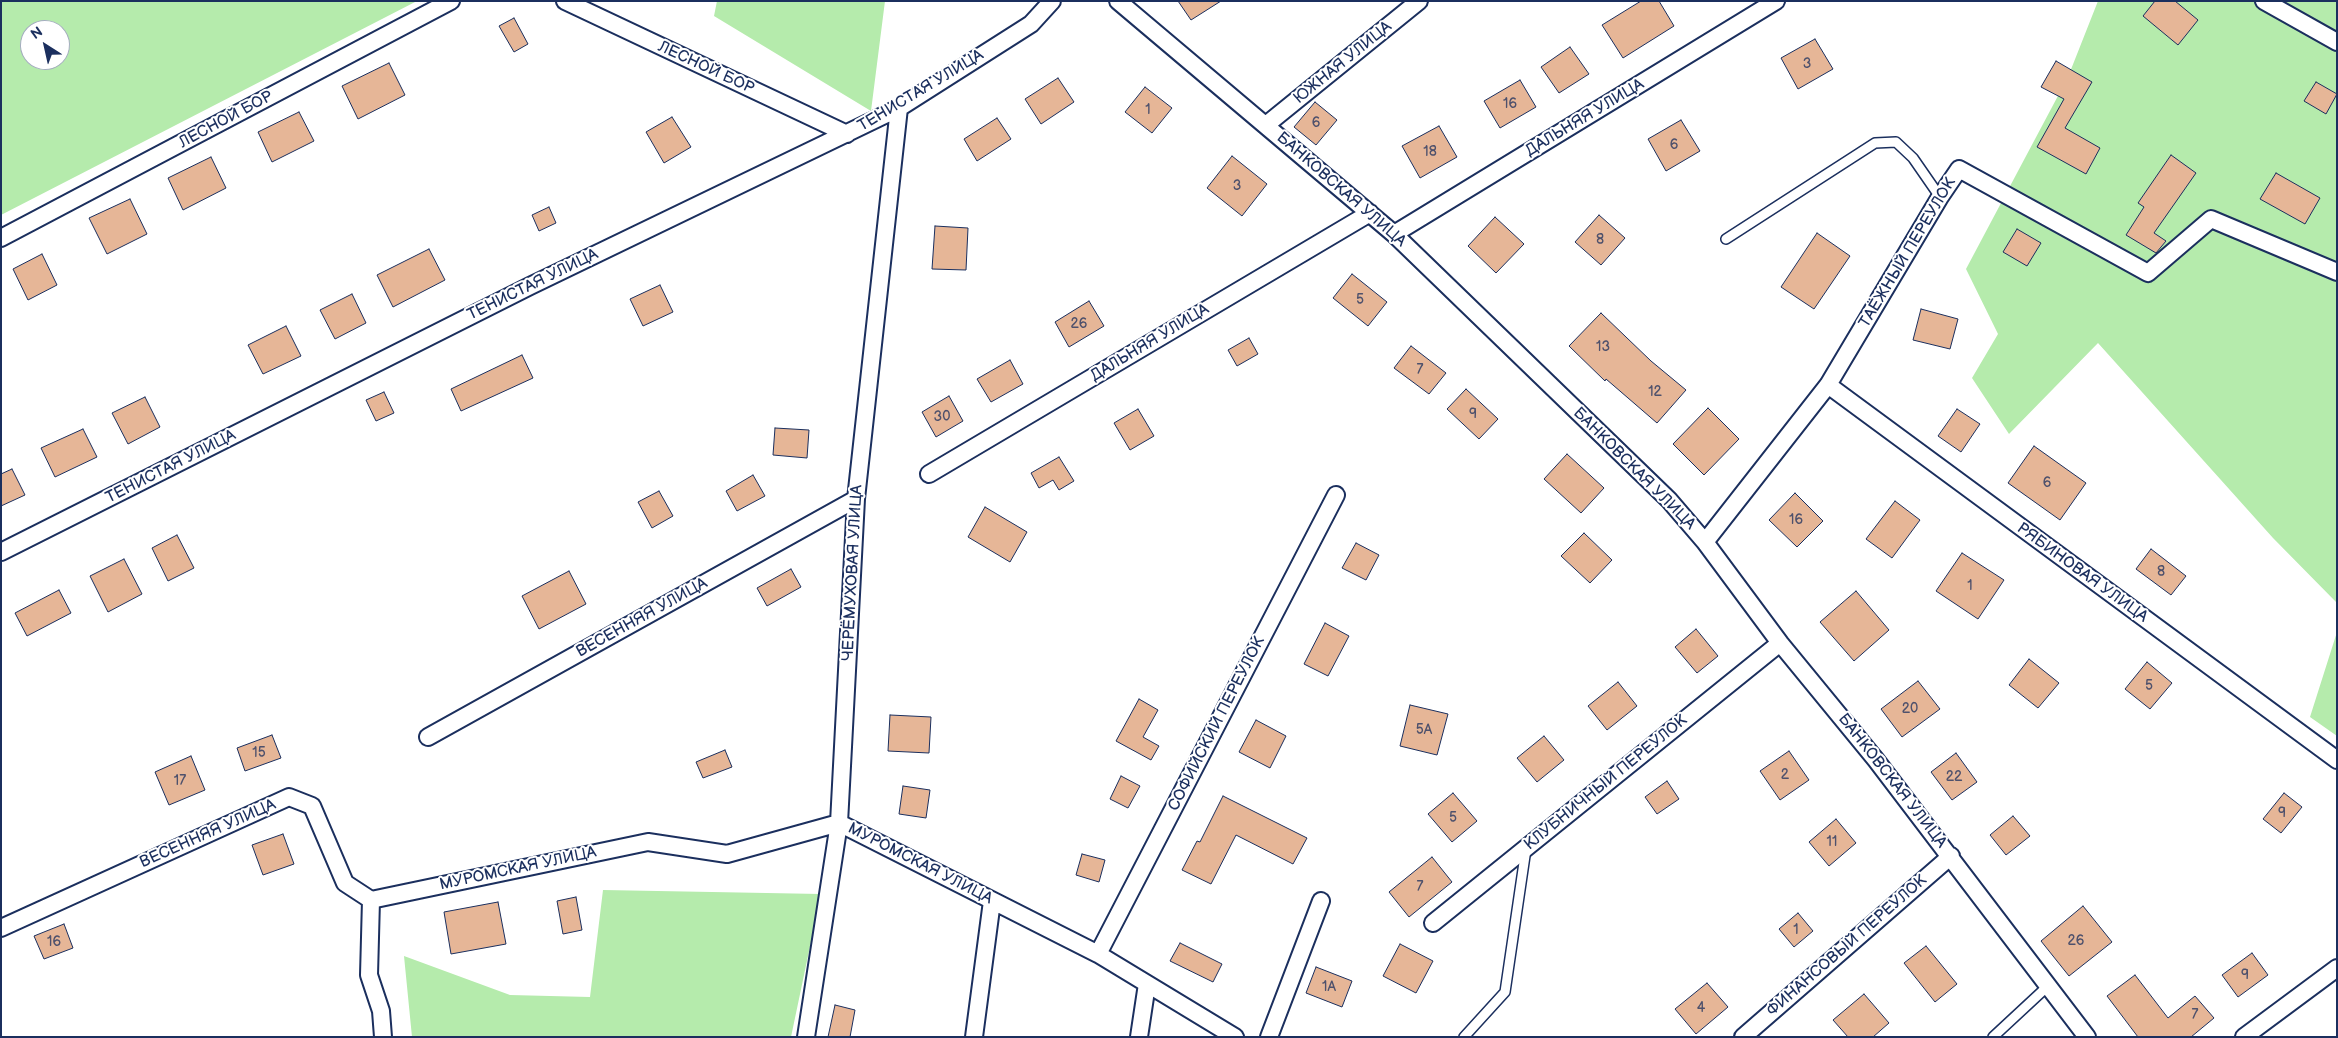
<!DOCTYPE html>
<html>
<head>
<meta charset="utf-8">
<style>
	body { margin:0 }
	#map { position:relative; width:2338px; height:1038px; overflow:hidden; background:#fff; font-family:"Balsamiq Sans",sans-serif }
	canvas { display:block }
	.frame { position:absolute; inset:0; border:2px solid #1b2f5e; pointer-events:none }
	.north { position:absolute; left:20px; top:20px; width:50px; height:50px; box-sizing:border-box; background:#fff; border:1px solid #a4acbf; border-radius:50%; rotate:325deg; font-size:14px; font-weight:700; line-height:20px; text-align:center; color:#1b2f5e }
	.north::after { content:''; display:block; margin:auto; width:18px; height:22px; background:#1b2f5e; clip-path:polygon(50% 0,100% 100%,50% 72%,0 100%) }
</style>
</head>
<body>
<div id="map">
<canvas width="2338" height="1038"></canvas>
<div class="frame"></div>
<div class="north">N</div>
</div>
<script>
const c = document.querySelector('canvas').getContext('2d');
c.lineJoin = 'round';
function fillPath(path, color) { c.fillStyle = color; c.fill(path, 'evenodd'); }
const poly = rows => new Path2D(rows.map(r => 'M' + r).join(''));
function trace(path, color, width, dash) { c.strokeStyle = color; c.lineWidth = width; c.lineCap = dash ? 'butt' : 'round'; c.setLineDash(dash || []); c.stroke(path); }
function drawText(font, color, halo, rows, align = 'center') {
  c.font = font + ' "Balsamiq Sans",sans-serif'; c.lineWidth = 4; c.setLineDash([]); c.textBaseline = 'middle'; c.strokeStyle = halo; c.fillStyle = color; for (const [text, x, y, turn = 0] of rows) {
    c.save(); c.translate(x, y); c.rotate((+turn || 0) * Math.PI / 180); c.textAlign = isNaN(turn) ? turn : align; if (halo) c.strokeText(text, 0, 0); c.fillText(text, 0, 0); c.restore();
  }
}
const green = poly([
	[1,1,417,1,1,215],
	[30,30,60,30,60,60,30,60],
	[717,1,885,1,871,111,714,16],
	[2098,1,2337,1,2337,603,2273,538,2098,343,2009,434,1972,378,1998,334,1966,269,2068,77],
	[2337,632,2337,736,2310,717],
	[603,890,821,894,791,1037,412,1037,404,956,510,995,590,997]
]);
const building = poly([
	[1178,1,1221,1,1191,20,1178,1],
	[1641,1,1659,1,1674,26,1623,58,1602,25,1641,1],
	[2155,1,2175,1,2198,20,2178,45,2143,16,2155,1],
	[514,18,528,44,514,52,499,26,514,18],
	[1815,39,1833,69,1798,89,1781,58,1815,39],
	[1570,47,1589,74,1559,93,1541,67,1570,47],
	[2056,61,2092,82,2065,128,2100,148,2086,174,2037,147,2064,99,2041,87,2056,61],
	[389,63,405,95,358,119,342,86,389,63],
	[1058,78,1074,102,1041,124,1025,99,1058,78],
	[1520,80,1536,107,1500,128,1484,101,1520,80],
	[2316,82,2337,94,2326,114,2304,101,2316,82],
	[1145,87,1172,108,1152,133,1125,112,1145,87],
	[1315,102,1337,120,1316,145,1294,127,1315,102],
	[299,112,314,141,272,162,258,132,299,112],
	[672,117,691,147,664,163,646,132,672,117],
	[997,118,1011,139,977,161,964,139,997,118],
	[1681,120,1700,151,1666,171,1648,139,1681,120],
	[1439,126,1457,157,1420,178,1402,146,1439,126],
	[2171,155,2196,173,2154,233,2166,241,2156,253,2126,235,2144,207,2138,203,2171,155],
	[1232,156,1267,184,1242,216,1207,188,1232,156],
	[211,157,226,188,183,210,168,178,211,157],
	[2276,173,2320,198,2305,224,2260,199,2276,173],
	[130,199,147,234,107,254,89,218,130,199],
	[549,207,556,223,539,231,532,215,549,207],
	[1599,215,1625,238,1601,265,1575,242,1599,215],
	[1495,217,1524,244,1496,273,1468,246,1495,217],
	[935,226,968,228,966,270,932,269,935,226],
	[2017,229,2041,243,2027,266,2003,252,2017,229],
	[1817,233,1850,256,1814,309,1781,287,1817,233],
	[429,249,445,280,393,307,377,275,429,249],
	[42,254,57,285,28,300,13,269,42,254],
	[1352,274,1387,302,1368,326,1333,298,1352,274],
	[660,285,673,312,643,326,630,299,660,285],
	[352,294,366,323,335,339,320,310,352,294],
	[1089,301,1104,326,1069,347,1055,322,1089,301],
	[1921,309,1958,319,1950,349,1913,340,1921,309],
	[1601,313,1651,361,1686,390,1657,423,1606,379,1605,381,1569,346,1601,313],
	[286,326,301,356,263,374,248,345,286,326],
	[1249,338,1258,354,1237,366,1228,350,1249,338],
	[1411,346,1446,373,1429,394,1394,368,1411,346],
	[522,355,533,378,461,411,451,389,522,355],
	[1010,360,1023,384,991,402,977,379,1010,360],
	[1466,389,1498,419,1479,439,1447,409,1466,389],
	[384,392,394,413,376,421,366,400,384,392],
	[949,396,963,421,936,437,922,412,949,396],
	[145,397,160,427,128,444,112,413,145,397],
	[1708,408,1739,439,1704,475,1673,444,1708,408],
	[1138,409,1154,436,1130,450,1114,423,1138,409],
	[1957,409,1980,424,1961,452,1938,436,1957,409],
	[775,428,809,430,807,458,773,455,775,428],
	[83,429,97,457,55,477,41,448,83,429],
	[2034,446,2086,483,2060,520,2008,483,2034,446],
	[1567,454,1604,488,1581,513,1544,479,1567,454],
	[1059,457,1074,481,1059,490,1053,480,1039,488,1031,473,1059,457],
	[12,469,25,495,1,506,1,474,12,469],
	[753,475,765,496,737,511,726,491,753,475],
	[659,491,673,516,652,528,638,502,659,491],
	[1795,493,1823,521,1797,547,1769,520,1795,493],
	[1895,501,1920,520,1892,558,1866,539,1895,501],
	[985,507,1027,532,1010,562,968,537,985,507],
	[1584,533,1612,560,1590,583,1561,556,1584,533],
	[177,535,194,568,168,581,152,548,177,535],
	[1356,543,1379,555,1366,580,1342,568,1356,543],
	[2151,549,2186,576,2171,595,2136,569,2151,549],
	[1962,553,2004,580,1978,619,1936,591,1962,553],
	[124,559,142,594,108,612,90,576,124,559],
	[791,569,801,587,767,606,757,588,791,569],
	[569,571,586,604,539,629,522,596,569,571],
	[59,590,71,613,27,636,15,613,59,590],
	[1856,591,1889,630,1854,661,1820,622,1856,591],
	[1325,623,1349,636,1328,676,1304,664,1325,623],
	[1696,629,1718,656,1697,673,1675,647,1696,629],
	[2029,659,2059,683,2038,708,2009,685,2029,659],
	[2147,662,2172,683,2150,709,2125,689,2147,662],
	[1918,681,1940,709,1902,737,1881,709,1918,681],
	[1618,682,1637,706,1607,730,1588,706,1618,682],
	[1139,699,1158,710,1143,737,1159,746,1151,760,1116,741,1139,699],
	[1410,705,1448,714,1437,755,1400,746,1410,705],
	[890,715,931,717,929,753,888,751,890,715],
	[1256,720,1286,736,1270,768,1239,752,1256,720],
	[272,735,281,758,245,771,237,748,272,735],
	[1544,736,1564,760,1537,782,1517,758,1544,736],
	[725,750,732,767,703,778,696,762,725,750],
	[1789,751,1809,780,1780,800,1760,771,1789,751],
	[1956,753,1977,782,1952,800,1931,772,1956,753],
	[191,756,205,790,169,805,155,772,191,756],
	[1121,776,1140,786,1128,808,1110,799,1121,776],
	[1667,781,1679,799,1657,814,1645,797,1667,781],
	[903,786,930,790,926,818,899,814,903,786],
	[1453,793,1477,821,1452,842,1428,814,1453,793],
	[2284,793,2302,807,2281,833,2263,819,2284,793],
	[1223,796,1307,838,1293,864,1236,835,1211,884,1182,870,1197,841,1200,842,1223,796],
	[2013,816,2030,836,2006,855,1990,835,2013,816],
	[1836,819,1856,843,1829,866,1809,842,1836,819],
	[283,834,294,864,263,875,252,845,283,834],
	[1082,854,1105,860,1099,882,1076,875,1082,854],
	[1432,857,1452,882,1409,917,1389,892,1432,857],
	[576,897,582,930,563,934,557,901,576,897],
	[498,902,506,944,451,954,444,912,498,902],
	[2083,906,2112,942,2069,976,2041,941,2083,906],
	[1798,913,1813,931,1794,947,1779,929,1798,913],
	[64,924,73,948,44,959,34,936,64,924],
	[1180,943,1222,964,1213,982,1170,961,1180,943],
	[1400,944,1433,961,1416,993,1383,976,1400,944],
	[1926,946,1957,984,1935,1002,1904,963,1926,946],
	[2252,953,2268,975,2238,997,2222,975,2252,953],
	[1316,967,1352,981,1342,1007,1306,993,1316,967],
	[2135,975,2168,1018,2195,996,2214,1018,2191,1037,2138,1037,2107,996,2135,975],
	[1707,983,1728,1007,1696,1034,1675,1009,1707,983],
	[1864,994,1889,1023,1873,1037,1848,1037,1833,1020,1864,994],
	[835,1005,855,1010,850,1037,828,1037,835,1005]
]);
const service = poly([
	[1726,239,1875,143,1896,142,1913,158,1940,197],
	[1464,1037,1505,992,1526,849],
	[1993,1037,2049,985]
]);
const minor = poly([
	[565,1,847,134],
	[1118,1,1394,234,1669,500,1705,542,1780,643,1876,760,2087,1037],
	[2264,1,2337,42],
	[1266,125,1419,1],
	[1394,234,1776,1],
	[1,238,451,1],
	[1828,385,2337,760],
	[929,474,1370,213],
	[1705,542,1828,385,1940,197,1959,169,2148,273,2211,219,2337,272],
	[1,552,530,286,899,108,1031,24,1052,1],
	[428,737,856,499],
	[371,900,648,842,727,854,839,823,1098,954,1235,1037],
	[371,900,369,975,381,1011,383,1037],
	[1433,923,1780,643],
	[1,928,289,797,312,806,345,883,371,900],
	[1098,954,1336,495],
	[806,1037,839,823,856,499,899,108],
	[974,1037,992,901],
	[1139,1037,1147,984],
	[1269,1037,1321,901],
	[1743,1037,1951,856],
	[2244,1037,2337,968]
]);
const numberNames = [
	["3",1807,64],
	["16",1510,104],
	["1",1148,110],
	["6",1316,123],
	["6",1674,145],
	["18",1430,152],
	["3",1237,186],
	["8",1600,240],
	["5",1360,300],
	["26",1079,324],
	["13",1603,347],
	["7",1420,370],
	["12",1655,392],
	["9",1473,414],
	["30",942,417],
	["6",2047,483],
	["16",1796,520],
	["8",2161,572],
	["1",1970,586],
	["5",2149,686],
	["20",1910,709],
	["5А",1424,730],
	["15",259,753],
	["2",1785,775],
	["22",1954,777],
	["17",180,781],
	["9",2282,813],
	["5",1453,818],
	["11",1832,842],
	["7",1420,887],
	["1",1796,930],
	["26",2076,941],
	["16",54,942],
	["9",2245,975],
	["1А",1329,987],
	["4",1701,1008],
	["7",2195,1015]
];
const streetNames = [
	["ЮЖНАЯ УЛИЦА",1343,63,-39],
	["ЛЕСНОЙ БОР",706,68,25],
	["ТЕНИСТАЯ УЛИЦА",921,91,-31],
	["ДАЛЬНЯЯ УЛИЦА",1585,118,-31],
	["ЛЕСНОЙ БОР",226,120,-28],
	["БАНКОВСКАЯ УЛИЦА",1341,190,41],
	["ТАЁЖНЫЙ ПЕРЕУЛОК",1908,253,-59],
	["ТЕНИСТАЯ УЛИЦА",533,285,-26],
	["ДАЛЬНЯЯ УЛИЦА",1150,343,-31],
	["ТЕНИСТАЯ УЛИЦА",171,467,-27],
	["БАНКОВСКАЯ УЛИЦА",1634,469,45],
	["ЧЕРЁМУХОВАЯ УЛИЦА",853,573,-87],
	["РЯБИНОВАЯ УЛИЦА",2082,573,36],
	["ВЕСЕННЯЯ УЛИЦА",642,618,-29],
	["СОФИЙСКИЙ ПЕРЕУЛОК",1217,724,-63],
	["БАНКОВСКАЯ УЛИЦА",1892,781,52],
	["КЛУБНИЧНЫЙ ПЕРЕУЛОК",1606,783,-39],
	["ВЕСЕННЯЯ УЛИЦА",208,834,-24],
	["МУРОМСКАЯ УЛИЦА",920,864,27],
	["МУРОМСКАЯ УЛИЦА",518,869,-12],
	["ФИНАНСОВЫЙ ПЕРЕУЛОК",1847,946,-41]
];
fillPath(green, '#b5ebac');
fillPath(building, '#e6b697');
trace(building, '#1b2f5e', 1);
trace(service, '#1b2f5e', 12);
trace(minor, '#1b2f5e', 20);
trace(service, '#fff', 9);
trace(minor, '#fff', 16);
drawText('14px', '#4e516c', null, numberNames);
drawText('16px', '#1b2f5e', '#fff', streetNames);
</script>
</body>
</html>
